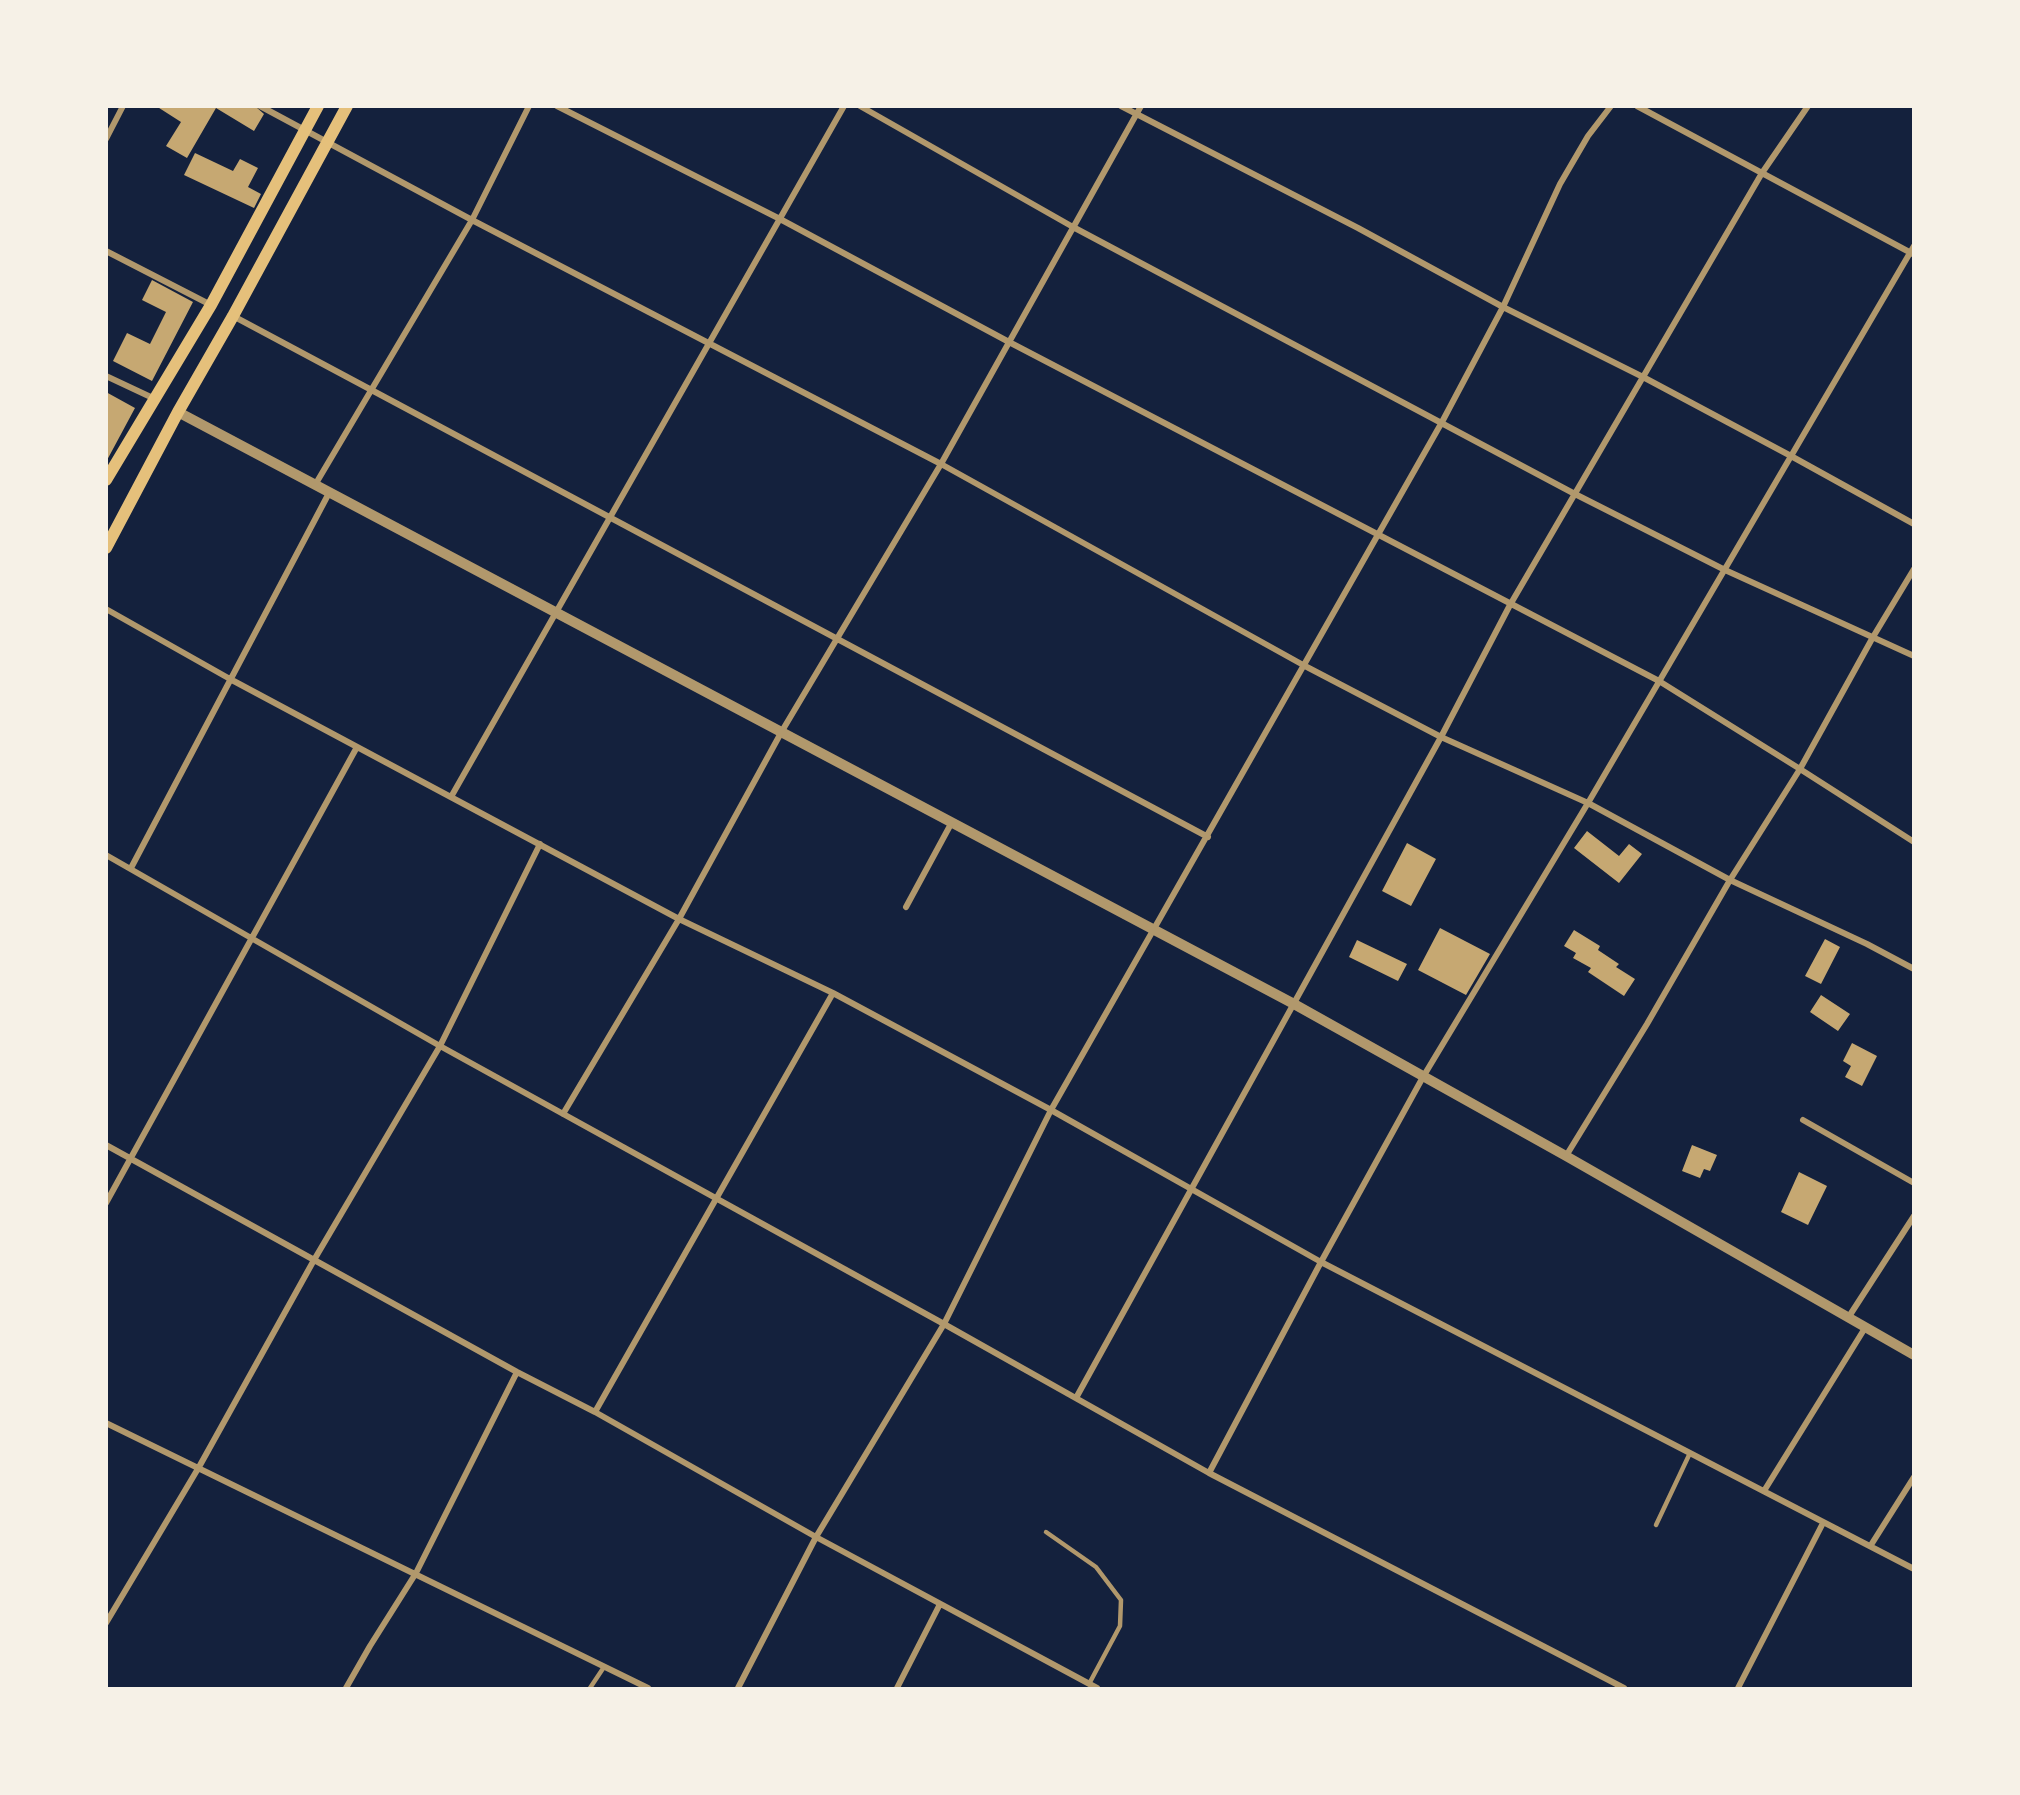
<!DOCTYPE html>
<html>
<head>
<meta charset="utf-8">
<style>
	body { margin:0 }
	#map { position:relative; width:2020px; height:1795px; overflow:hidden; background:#14213d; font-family:"Exo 2",sans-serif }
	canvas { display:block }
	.frame { position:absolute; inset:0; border:108px solid #f6f1e7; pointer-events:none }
</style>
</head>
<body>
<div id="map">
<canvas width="2020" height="1795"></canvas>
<div class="frame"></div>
</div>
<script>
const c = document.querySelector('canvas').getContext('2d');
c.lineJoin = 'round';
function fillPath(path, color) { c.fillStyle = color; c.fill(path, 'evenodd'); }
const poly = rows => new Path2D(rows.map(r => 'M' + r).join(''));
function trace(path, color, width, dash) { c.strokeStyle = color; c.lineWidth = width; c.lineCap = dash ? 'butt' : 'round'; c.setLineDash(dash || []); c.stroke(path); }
const building = poly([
	[156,106,255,106,264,114,254,131,216,108,187,158,166,146,181,122],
	[195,153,233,171,240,159,258,168,248,187,261,194,254,208,184,175],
	[152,280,193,302,152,381,113,361,127,333,150,344,166,312,142,300],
	[106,392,135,408,106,462],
	[1587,831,1619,856,1629,844,1642,854,1619,883,1574,848],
	[1407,843,1436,859,1411,906,1382,891],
	[1440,928,1490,954,1466,995,1418,970],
	[1574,930,1600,946,1598,950,1619,964,1616,967,1635,979,1624,996,1588,972,1591,968,1573,958,1576,953,1564,946],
	[1825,939,1840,947,1821,984,1805,976],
	[1357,940,1407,964,1398,981,1349,957],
	[1821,995,1850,1014,1838,1031,1810,1012],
	[1852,1043,1877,1056,1862,1086,1845,1077,1851,1066,1843,1061],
	[1692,1145,1717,1155,1710,1171,1704,1169,1700,1178,1682,1171],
	[1799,1172,1827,1186,1808,1225,1781,1212]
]);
const service = poly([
	[1656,1525,1690,1453],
	[1046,1532,1096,1567,1121,1600,1120,1626,1089,1684],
	[590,1688,604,1667]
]);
const minor = poly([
	[260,106,472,220,941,464,1305,666,1441,737,1588,803,1730,880,1867,944,1914,969],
	[557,106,780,219,1009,342,1659,681,1800,769,1914,842],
	[860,106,1073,227,1573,493,1725,570,1914,656],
	[1121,106,1358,228,1503,307,1643,377,1791,456,1914,524],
	[1637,106,1913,254],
	[106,139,123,106],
	[106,251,211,305],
	[233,316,1208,837],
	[106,376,155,399],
	[315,485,472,220,529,106],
	[106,609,230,679,679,919,833,993,1051,1110,1321,1262,1914,1569],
	[451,797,844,106],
	[106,855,440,1046,944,1324,1209,1473,1624,1688],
	[131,868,329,493],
	[906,907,952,822],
	[563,1114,679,919,782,731,941,464,1141,106],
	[1803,1120,1914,1183],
	[106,1145,517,1372,595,1412,816,1537,1097,1688],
	[1566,1156,1647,1024,1730,880,1800,769,1873,637,1914,569],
	[106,1203,357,747],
	[1848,1318,1914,1216],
	[1076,1398,1441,737,1510,605,1762,173,1808,106],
	[595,1412,833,993],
	[106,1423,648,1688],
	[1209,1473,1321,1262,1423,1077,1588,803,1914,246],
	[1764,1491,1865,1328],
	[1871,1545,1914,1477],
	[106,1623,199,1467,314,1260,440,1046,540,844],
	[346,1688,370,1646,416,1573,517,1372],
	[738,1688,816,1537,944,1324,1051,1110,1442,422,1503,307,1560,184,1588,136,1611,106],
	[897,1688,940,1604],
	[1738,1688,1823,1523]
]);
const tertiary = poly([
	[178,412,1294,1004,1566,1156,1914,1355]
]);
const secondary = poly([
	[106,480,211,305,318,106],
	[106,548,178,412,233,316,347,106]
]);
fillPath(building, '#c6a872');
trace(service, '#b1986c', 4.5);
trace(minor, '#b1986c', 6);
trace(tertiary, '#b1986c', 10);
trace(secondary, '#e5c07b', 12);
</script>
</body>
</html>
